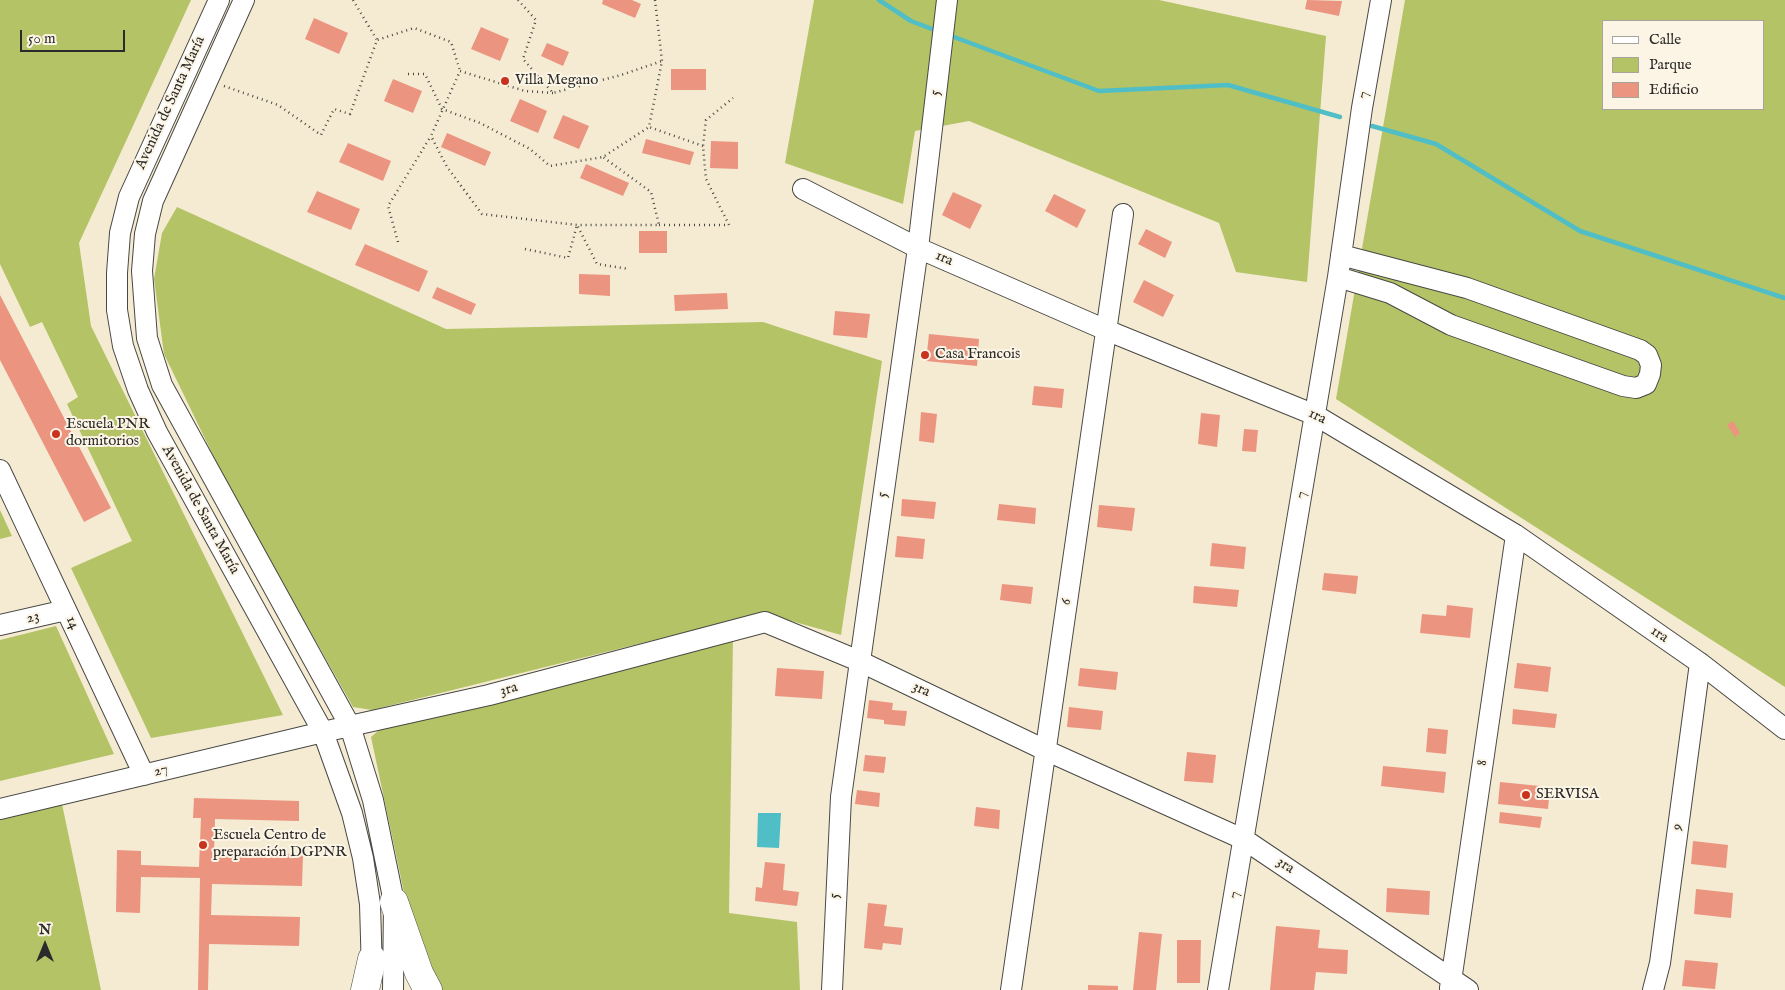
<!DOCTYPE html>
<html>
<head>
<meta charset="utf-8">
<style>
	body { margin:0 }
	#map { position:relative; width:1785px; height:990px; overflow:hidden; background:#f4ebd2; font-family:"IM FELL English",serif }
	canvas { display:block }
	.legend { position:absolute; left:1602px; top:20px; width:162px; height:90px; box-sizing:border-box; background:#fcf5e5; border:1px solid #a8a49b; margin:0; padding:6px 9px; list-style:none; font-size:15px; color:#2b2b2b }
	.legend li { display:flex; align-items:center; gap:10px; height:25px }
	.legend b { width:25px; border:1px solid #a8a49b }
	.north { position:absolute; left:20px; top:920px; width:50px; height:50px; -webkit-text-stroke:4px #fcf5e5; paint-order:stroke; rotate:0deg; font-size:14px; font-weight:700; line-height:20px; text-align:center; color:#2b2b2b }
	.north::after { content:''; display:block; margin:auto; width:18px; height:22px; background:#2b2b2b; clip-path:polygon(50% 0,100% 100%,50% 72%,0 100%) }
	.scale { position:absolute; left:20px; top:30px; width:105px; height:22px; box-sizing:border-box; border:2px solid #2b2b2b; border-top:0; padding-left:6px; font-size:15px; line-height:18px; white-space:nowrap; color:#2b2b2b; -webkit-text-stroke:4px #fcf5e5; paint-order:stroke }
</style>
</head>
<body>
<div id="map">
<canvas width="1785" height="990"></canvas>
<ul class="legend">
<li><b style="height:6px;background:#fff"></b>Calle</li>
<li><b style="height:14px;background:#b3c365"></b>Parque</li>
<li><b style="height:14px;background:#eb9480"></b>Edificio</li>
</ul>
<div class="north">N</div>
<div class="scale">50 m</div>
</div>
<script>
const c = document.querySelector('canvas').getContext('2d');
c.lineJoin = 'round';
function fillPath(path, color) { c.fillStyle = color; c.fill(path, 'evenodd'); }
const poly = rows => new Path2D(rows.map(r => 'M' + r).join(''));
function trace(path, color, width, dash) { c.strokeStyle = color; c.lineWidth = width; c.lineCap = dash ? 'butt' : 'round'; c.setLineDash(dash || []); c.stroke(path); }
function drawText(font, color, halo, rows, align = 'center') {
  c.font = font + ' "IM FELL English",serif'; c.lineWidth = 4; c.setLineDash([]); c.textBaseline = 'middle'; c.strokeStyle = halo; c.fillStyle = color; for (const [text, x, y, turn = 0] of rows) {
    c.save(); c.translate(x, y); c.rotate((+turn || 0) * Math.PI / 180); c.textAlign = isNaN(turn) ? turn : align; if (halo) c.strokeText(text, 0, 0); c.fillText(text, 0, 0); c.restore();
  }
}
const green = poly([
	[0,0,191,0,79,243,91,326,283,715,151,738,71,568,132,541,67,404,78,397,42,322,30,327,0,264],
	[814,0,1159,0,1326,36,1307,282,1236,272,1219,223,969,121,915,131,903,204,785,163],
	[1405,0,1785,0,1785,687,1336,399],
	[1604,21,1764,21,1764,109,1604,109],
	[177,207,446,329,763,322,882,361,841,635,763,613,372,710,353,707,225,480,164,354,154,279,162,233],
	[0,510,12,536,0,539],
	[56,626,114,754,0,781,0,640],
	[733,637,729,913,797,922,800,990,435,990,409,916,371,737,379,730],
	[62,804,101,990,0,990,0,819]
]);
const water = poly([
	[758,813,781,813,779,848,757,847]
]);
const stream = poly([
	[879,0,911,21,932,29],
	[954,37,1099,91,1228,85,1340,117],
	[1372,126,1436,144,1580,231,1785,298]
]);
const building = poly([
	[603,0,632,0,641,4,635,18,602,4],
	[1307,0,1342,1,1339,16,1305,9],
	[314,18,348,33,339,54,305,39],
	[481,27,509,39,500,61,471,49],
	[547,43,569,52,563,66,541,56],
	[671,69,706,69,706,90,671,90],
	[393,79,422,91,413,113,384,101],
	[520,99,547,111,538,133,510,121],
	[563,115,589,126,579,149,553,138],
	[447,133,491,152,485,166,441,147],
	[646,139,694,152,690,165,642,153],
	[711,141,738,142,738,169,710,168],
	[348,143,391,161,383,181,339,162],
	[586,164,629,183,623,196,580,178],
	[317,191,360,209,351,230,307,212],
	[953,192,982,205,970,229,942,215],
	[1054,194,1086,210,1077,228,1045,211],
	[1146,229,1172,242,1165,258,1138,244],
	[639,231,667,231,667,253,639,253],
	[365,244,428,271,419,292,355,265],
	[579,274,610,275,610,296,579,294],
	[1144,280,1174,295,1163,317,1133,302],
	[437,287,476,304,471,315,432,298],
	[727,293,728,309,675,311,674,295],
	[0,295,111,508,84,522,0,360],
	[835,311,870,314,867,338,833,335],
	[929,334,979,339,977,366,926,361],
	[1034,386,1064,389,1062,408,1032,405],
	[921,412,937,414,934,443,919,441],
	[1201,413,1220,415,1217,447,1198,444],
	[1733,421,1740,433,1735,437,1727,425],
	[1244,429,1258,430,1256,452,1242,451],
	[902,499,936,502,934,519,901,516],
	[999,504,1036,508,1035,524,997,520],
	[1099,505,1135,508,1132,531,1097,527],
	[897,536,925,539,923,559,895,557],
	[1212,543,1246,547,1244,569,1210,566],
	[1324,573,1358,576,1356,594,1322,590],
	[1002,584,1033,587,1031,604,1000,600],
	[1194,586,1239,590,1237,607,1193,603],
	[1447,605,1473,608,1470,638,1420,633,1422,614,1446,616],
	[1517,663,1551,667,1548,692,1514,688],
	[777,668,824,671,822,699,775,696],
	[1080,668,1118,672,1116,690,1078,686],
	[869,700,893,703,892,710,907,711,905,726,884,724,884,720,867,718],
	[1069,707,1103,711,1101,730,1067,727],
	[1513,709,1557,714,1555,728,1512,724],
	[1428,728,1448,730,1446,754,1426,752],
	[1187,752,1216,755,1213,783,1184,781],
	[865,755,886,757,884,773,863,771],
	[1383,766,1446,772,1444,793,1381,786],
	[1500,782,1550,787,1548,809,1498,804],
	[857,790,880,793,879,807,855,804],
	[194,798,299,801,299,821,215,819,214,853,303,854,302,886,212,884,211,915,300,917,299,946,209,944,208,990,198,990,200,878,141,877,140,913,116,912,117,850,141,851,141,865,199,867,201,818,193,818],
	[976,807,1000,810,999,829,974,826],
	[1500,812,1542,817,1540,828,1499,823],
	[1693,841,1728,845,1726,868,1691,864],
	[765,862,785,864,783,890,799,892,797,906,755,901,756,887,762,888],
	[1387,888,1430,891,1429,915,1386,912],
	[1696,889,1733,893,1731,918,1694,914],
	[868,903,887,905,884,926,903,928,901,945,883,943,882,950,864,948],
	[1276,926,1320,930,1318,948,1348,950,1347,974,1316,972,1314,990,1270,990],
	[1139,932,1162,934,1156,990,1133,990],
	[1177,940,1201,940,1200,983,1177,983],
	[1685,960,1718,963,1715,989,1682,986],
	[1088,985,1118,986,1118,990,1088,990]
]);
const path = poly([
	[353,0,377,40],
	[518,0,536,20,523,59,553,93,621,75,662,61],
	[655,0,662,61,649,127,703,146],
	[408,74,425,74,442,109,480,123,530,149,550,166,603,157,649,127],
	[224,86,278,105,321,135,334,109,350,114,377,40,414,28,451,42,460,71],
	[553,93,525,91,460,71,431,136,447,167,482,214,577,225,659,225,651,192,603,157],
	[659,225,729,225,706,179,703,146,706,120,733,98],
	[398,242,388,206,431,136],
	[525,249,568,258,577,225,597,264,629,269]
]);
const minor = poly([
	[219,0,129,197,120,233,117,273,117,310,123,346,138,390,157,432,323,732,352,813,363,858,370,904,372,973],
	[244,0,153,201,145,234,142,271,147,338,162,385,350,726,373,800,394,902,393,990],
	[803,189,918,248,1106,330,1315,415,1516,535,1700,663,1785,729],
	[1338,277,1390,293,1451,325,1623,386,1636,388,1646,384,1650,374,1651,365,1647,355,1640,350,1467,288,1341,255],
	[0,470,144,775],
	[0,625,66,610],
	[0,809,323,732,489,695,765,622,859,661,1045,750,1245,840,1468,990],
	[1450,988,1516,535],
	[832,990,841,797,918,248,947,0],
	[1011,990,1123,214],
	[1218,990,1338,277,1362,108,1381,0],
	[1653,990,1660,963,1700,663]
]);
const highway = poly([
	[394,902,419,973,428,990],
	[365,990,372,959]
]);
const markers = [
	[505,81,5,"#c8321e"],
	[925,355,5,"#c8321e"],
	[56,434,5,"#c8321e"],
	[1526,795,5,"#c8321e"],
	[203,845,5,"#c8321e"]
];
const poiNames = [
	["Villa Megano",515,81],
	["Casa Francois",935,355],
	["Escuela PNR",66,425],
	["dormitorios",66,442],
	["SERVISA",1536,795],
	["Escuela Centro de",213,836],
	["preparación DGPNR",213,853]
];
const streetNames = [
	["5",936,93,-83],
	["7",1364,95,-80],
	["Avenida de Santa María",171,103,-65],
	["1ra",944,259,24],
	["1ra",1317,417,27],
	["5",883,495,-82],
	["7",1302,495,-81],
	["Avenida de Santa María",200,510,61],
	["6",1067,602,-82],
	["23",33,618,-13],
	["14",72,623,65],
	["1ra",1659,635,35],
	["3ra",509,690,-15],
	["3ra",921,690,25],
	["8",1483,763,-82],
	["27",161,771,-14],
	["9",1678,827,-82],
	["3ra",1285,866,34],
	["7",1235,895,-80],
	["5",835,896,-87]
];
fillPath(green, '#b3c365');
fillPath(water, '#50bec6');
trace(stream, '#50bec6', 4.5);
fillPath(building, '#eb9480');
trace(minor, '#494844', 22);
trace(highway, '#494844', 29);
trace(path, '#494844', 2.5, [1, 4]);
trace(minor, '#fff', 20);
trace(highway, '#fff', 28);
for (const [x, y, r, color] of markers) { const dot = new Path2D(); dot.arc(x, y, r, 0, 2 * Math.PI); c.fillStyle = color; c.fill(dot); trace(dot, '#fcf5e5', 2); }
drawText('15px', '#2b2b2b', '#fcf5e5', poiNames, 'left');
drawText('15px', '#2b2b2b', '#fcf5e5', streetNames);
</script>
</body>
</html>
